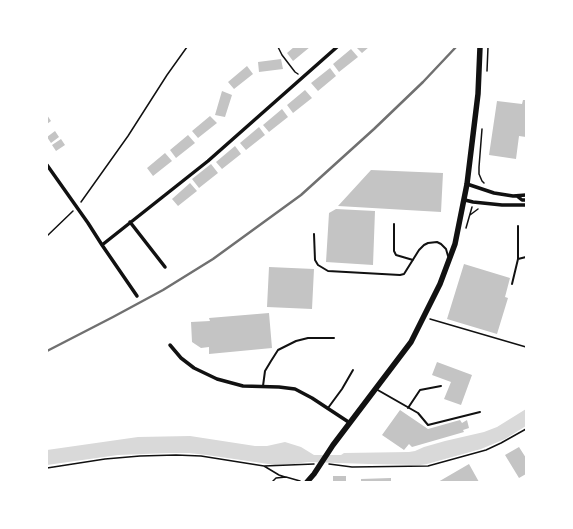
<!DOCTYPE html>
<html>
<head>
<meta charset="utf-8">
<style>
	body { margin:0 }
	#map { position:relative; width:573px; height:529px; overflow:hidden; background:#fff; font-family:Figtree,sans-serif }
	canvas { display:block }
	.frame { position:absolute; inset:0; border:48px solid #fff; pointer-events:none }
</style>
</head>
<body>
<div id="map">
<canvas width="573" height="529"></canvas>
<div class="frame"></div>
</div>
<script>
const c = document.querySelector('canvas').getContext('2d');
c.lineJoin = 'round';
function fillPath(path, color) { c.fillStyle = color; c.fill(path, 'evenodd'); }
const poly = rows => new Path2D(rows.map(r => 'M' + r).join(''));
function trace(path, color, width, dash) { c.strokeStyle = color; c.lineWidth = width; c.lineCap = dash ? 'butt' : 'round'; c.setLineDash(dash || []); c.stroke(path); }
const water = poly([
	[526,409,526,426,505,439,481,449,427,464,420,465,369,464,308,462,294,464,275,465,207,455,189,453,169,453,118,455,47,465,47,450,138,437,190,436,255,446,267,446,285,442,301,447,314,455,341,455,344,453,409,452,415,451,424,447,445,441,484,432,497,427]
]);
const building = poly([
	[294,47,310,47,293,61,287,53],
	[356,47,369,47,362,53],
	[351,49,358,57,339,72,333,64],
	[281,59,283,69,259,72,258,62],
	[247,66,253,74,234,89,228,82],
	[330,68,336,76,318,91,311,83],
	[305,90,312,98,293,113,287,105],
	[222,91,232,95,225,117,215,115],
	[523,100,526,100,526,137,519,136,516,159,489,155,497,101,522,104],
	[282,109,288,117,269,132,263,125],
	[47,115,51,121,47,124],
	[210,116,217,123,198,138,192,131],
	[259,127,265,135,246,150,240,143],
	[55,131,59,137,51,143,47,137],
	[188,135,195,143,176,158,170,150],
	[61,139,65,145,56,151,52,145],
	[235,146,241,154,222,169,216,162],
	[165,153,172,161,153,176,147,168],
	[211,164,218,173,199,188,192,179],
	[371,170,443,173,441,212,338,206],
	[190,183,197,191,178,206,172,199],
	[336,209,375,211,373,265,326,262,329,213],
	[464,264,510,278,505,297,508,298,497,334,447,319],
	[269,267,314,269,312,309,267,307],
	[269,313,272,348,209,354,209,347,201,348,192,342,191,322,210,321,209,318],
	[437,362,472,375,461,405,444,399,451,382,432,375],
	[400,410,428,429,460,420,462,423,467,420,469,428,463,430,464,432,412,447,409,444,404,450,382,435],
	[519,447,526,458,526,474,519,478,505,455],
	[469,464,479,482,438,482],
	[333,476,346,476,346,482,333,482],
	[391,478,391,482,361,482,361,479]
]);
const path = poly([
	[278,47,282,55,295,72,298,74],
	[487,71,488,47],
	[482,129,479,167,479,174,482,181,484,183],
	[81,202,128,136,167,75,187,47],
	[470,215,478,209],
	[466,228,472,207],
	[47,236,73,211],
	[430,319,526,347],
	[329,464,352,467,428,466,486,450,501,443,526,429],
	[264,466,279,475,285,477],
	[47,468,105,459,140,456,176,455,201,456,264,466,314,464],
	[272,482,276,478,286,477,300,481]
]);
const service = poly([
	[394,224,394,251,396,255,413,260],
	[518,226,518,259],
	[314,234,315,260,318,265,328,271,400,275,404,274,419,250,424,245,428,243,437,242,441,244,446,249,448,256],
	[512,284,518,259,526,257],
	[263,386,265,371,271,361,278,350,296,341,308,338,334,338],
	[376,389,418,413,428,425,480,412],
	[328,408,342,389,353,370],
	[408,408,420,390,441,386]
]);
const minor = poly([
	[47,165,88,223,102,245,137,296],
	[467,184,494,193,513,196,526,195],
	[517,196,522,200,526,200],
	[465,200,473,202,502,205,526,205],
	[130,222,165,267],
	[102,245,208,161,337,47],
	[170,345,181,358,194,368,217,379,243,386,279,387,295,389,312,398,350,423]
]);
const primary = poly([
	[307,482,314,474,333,445,411,342,440,284,455,244,467,184,478,94,480,47]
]);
const rail = poly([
	[47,351,113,317,163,290,213,259,301,195,374,129,423,82,456,47]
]);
fillPath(water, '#d9d9d9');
fillPath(building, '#c4c4c4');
trace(path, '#111', 1.5);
trace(service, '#111', 2);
trace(minor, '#111', 3.5);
trace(primary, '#111', 5.5);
trace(rail, '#707070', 2.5);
</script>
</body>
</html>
